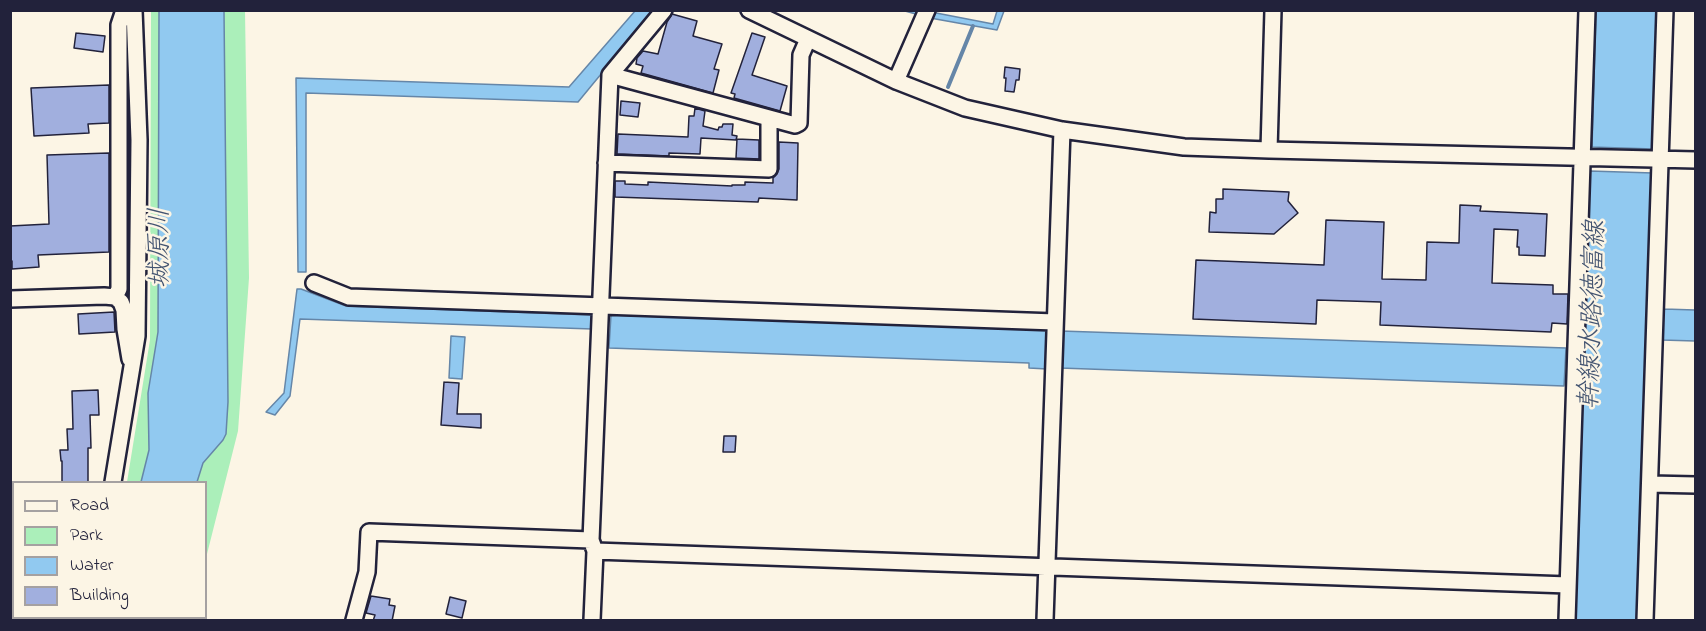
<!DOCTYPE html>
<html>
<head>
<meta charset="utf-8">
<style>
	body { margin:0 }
	#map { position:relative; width:1706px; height:631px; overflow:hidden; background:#fcf5e5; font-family:"Indie Flower",sans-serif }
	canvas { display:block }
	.frame { position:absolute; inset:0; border:12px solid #22223b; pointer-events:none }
	.legend { position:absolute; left:12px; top:481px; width:195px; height:138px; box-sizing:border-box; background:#fcf5e5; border:2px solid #a5a1a1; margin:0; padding:8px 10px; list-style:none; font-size:18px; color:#22223b }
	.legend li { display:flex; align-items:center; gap:12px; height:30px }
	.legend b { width:30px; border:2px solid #a5a1a1 }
</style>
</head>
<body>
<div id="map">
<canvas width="1706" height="631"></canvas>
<div class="frame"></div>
<ul class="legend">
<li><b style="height:8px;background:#fcf5e5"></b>Road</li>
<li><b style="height:16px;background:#abefba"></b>Park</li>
<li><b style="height:16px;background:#91c9f0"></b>Water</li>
<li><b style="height:16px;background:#a1afde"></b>Building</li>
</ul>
</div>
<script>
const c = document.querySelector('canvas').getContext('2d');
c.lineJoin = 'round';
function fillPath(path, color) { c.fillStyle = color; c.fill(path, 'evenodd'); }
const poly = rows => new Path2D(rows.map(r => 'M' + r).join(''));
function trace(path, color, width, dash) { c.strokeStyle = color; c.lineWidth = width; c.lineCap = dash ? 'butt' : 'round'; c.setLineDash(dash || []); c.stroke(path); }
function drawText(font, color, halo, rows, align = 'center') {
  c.font = font + ' "Indie Flower","Klee One",sans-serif'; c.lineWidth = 5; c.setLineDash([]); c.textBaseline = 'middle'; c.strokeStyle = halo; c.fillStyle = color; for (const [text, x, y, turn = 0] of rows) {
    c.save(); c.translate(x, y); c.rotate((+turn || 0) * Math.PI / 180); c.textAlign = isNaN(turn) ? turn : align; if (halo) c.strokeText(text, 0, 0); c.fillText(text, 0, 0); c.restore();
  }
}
const green = poly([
	[151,11,183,11,158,332,148,393,149,450,141,482,127,482,150,340],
	[217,11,245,11,249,278,238,431,206,558,206,482,197,482,203,463,223,440]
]);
const water = poly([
	[159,11,224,11,228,402,226,434,223,440,203,463,197,482,141,482,149,450,148,393,158,332,159,11],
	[635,11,653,11,578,102,306,93,306,272,298,272,296,78,569,87,635,11],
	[905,11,926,11,993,24,997,11,1004,11,997,30,930,18,905,11],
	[1596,11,1658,11,1653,149,1592,147,1596,11],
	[1590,171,1653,173,1638,620,1575,620,1590,171],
	[297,289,301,289,346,306,592,315,592,329,300,319,290,396,275,415,266,412,284,393,297,289],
	[1664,309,1695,310,1695,341,1662,340,1664,309],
	[611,315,1048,330,1047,369,1029,368,1029,363,609,348,611,315],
	[1061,331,1566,348,1564,386,1060,368,1061,331],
	[451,336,465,337,462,379,449,378,451,336],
	[106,618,162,618,161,620,105,620,106,618]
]);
const stream = poly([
	[948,87,973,26]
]);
const building = poly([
	[672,14,697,21,693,36,722,44,714,69,719,70,713,93,641,73,643,66,636,64,637,58,643,51,658,54,667,22,672,14],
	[76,33,105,36,103,52,74,48,76,33],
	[752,33,765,37,752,75,787,86,780,111,734,98,735,94,731,93,752,33],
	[1005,67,1020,69,1019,80,1016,80,1014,92,1005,91,1006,78,1004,78,1005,67],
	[109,85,109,123,88,124,89,133,34,136,31,88,109,85],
	[621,101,640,103,638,117,620,115,621,101],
	[695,108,705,111,703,126,718,130,719,127,722,127,723,124,733,124,732,135,737,136,736,140,701,138,700,154,669,153,669,156,617,154,618,134,688,137,689,116,694,116,695,108],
	[737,139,759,140,759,159,736,158,737,139],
	[779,142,798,143,797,200,759,198,758,202,615,197,615,181,625,181,625,184,648,185,648,182,732,186,732,185,745,185,745,182,773,183,773,178,777,174,779,169,779,142],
	[109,153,109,252,38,255,39,267,12,269,12,261,10,261,10,226,49,224,47,155,109,153],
	[1223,189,1289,192,1288,201,1298,213,1274,234,1209,232,1210,212,1216,213,1216,199,1223,199,1223,189],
	[1460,205,1481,206,1480,211,1547,214,1545,256,1519,255,1519,247,1517,247,1518,230,1494,229,1492,283,1553,285,1553,294,1568,294,1567,324,1552,323,1551,332,1380,325,1381,302,1317,300,1316,324,1193,319,1196,260,1324,265,1326,220,1384,222,1382,279,1426,280,1427,242,1459,243,1460,205],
	[114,312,115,332,79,334,78,314,114,312],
	[444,382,459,383,457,414,481,414,481,428,441,425,444,382],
	[98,390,99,415,90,415,91,448,88,448,88,482,62,482,62,461,61,461,60,450,68,450,67,429,73,429,72,391,98,390],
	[724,436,736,436,735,452,723,452,724,436],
	[371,596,390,599,389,605,395,606,392,621,373,621,375,615,366,613,371,596],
	[450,597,466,601,462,618,446,614,450,597]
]);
const minor = poly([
	[749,10,896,81,965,108,1062,130,1184,147,1269,150,1696,160],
	[610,75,795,125,799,123,801,55,808,39],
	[896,81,927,10],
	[1269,150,1273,10],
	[606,163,769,169,769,119],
	[314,283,349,297,1055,322],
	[115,297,119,289,119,25,124,10],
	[10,299,104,296,115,297,121,302,124,310,125,329,130,359],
	[113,482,137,336,139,140,134,10],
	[1650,484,1696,485],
	[595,551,1568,585],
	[78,620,78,618],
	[354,620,367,572,369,532,591,540],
	[592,620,595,551,591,540,610,75,664,10],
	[1045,620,1062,130],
	[1567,620,1587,10],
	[1645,620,1665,10]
]);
const waterNames = [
	["城原川",163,248,-90],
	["幹線水路徳富線",1595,315,-88]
];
fillPath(green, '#abefba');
fillPath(water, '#91c9f0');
trace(water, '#6586a8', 1.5);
trace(stream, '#6586a8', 4);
fillPath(building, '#a1afde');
trace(building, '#22223b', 1.5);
trace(minor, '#22223b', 20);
trace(minor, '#fcf5e5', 15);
drawText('italic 27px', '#435471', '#fcf5e5', waterNames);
</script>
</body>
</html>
